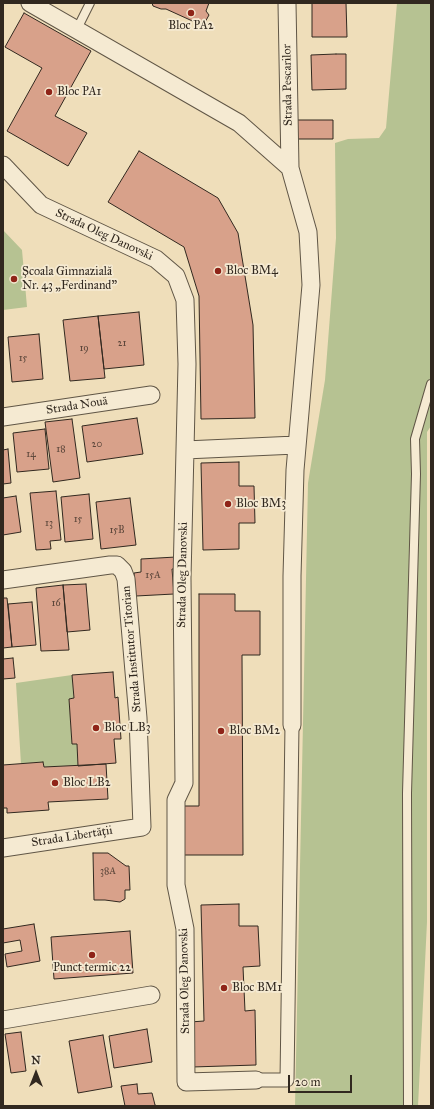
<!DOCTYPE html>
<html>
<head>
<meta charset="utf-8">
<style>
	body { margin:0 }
	#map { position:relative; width:434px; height:1109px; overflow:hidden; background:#efdeba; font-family:"IM FELL Great Primer",serif }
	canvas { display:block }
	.frame { position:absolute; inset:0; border:4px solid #31281f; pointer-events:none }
	.north { position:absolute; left:16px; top:1053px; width:40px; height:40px; -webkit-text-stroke:3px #f5ead2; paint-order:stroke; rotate:0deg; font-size:11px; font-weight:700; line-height:16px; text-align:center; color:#31281f }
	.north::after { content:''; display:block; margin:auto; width:14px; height:18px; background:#31281f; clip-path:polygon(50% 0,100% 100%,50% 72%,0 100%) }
	.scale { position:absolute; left:288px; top:1075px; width:64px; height:18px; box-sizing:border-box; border:2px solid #31281f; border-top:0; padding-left:5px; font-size:12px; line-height:14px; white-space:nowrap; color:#31281f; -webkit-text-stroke:3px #f5ead2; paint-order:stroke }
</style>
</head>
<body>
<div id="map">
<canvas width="434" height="1109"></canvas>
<div class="frame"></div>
<div class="north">N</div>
<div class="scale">20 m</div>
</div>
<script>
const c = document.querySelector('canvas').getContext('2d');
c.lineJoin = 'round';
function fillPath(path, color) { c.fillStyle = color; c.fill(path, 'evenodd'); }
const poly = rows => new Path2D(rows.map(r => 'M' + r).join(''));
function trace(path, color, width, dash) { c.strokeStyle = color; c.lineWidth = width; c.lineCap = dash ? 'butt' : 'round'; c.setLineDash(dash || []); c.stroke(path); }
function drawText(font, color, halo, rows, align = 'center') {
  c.font = font + ' "IM FELL Great Primer",serif'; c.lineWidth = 3.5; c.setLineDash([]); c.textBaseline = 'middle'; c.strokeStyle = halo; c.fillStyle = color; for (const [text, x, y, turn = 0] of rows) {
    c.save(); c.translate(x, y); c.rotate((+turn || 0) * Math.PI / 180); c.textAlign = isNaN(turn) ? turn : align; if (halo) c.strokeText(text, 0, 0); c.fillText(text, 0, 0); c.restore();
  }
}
const green = poly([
	[397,3,431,3,431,426,427,432,427,922,418,1106,295,1106,308,483,325,380,336,238,335,143,348,139,379,138,386,128],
	[3,230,22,250,27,307,3,310],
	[72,675,74,698,69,699,72,744,77,744,78,766,44,767,43,762,21,764,16,683]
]);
const building = poly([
	[152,3,209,3,206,11,209,15,204,24,199,24,166,9,161,9,153,6,152,3],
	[312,3,346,3,347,37,312,37,312,3],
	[24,13,91,51,55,116,87,133,68,166,7,131,42,68,5,47,24,13],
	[336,54,346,54,346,89,312,90,311,55,336,54],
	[297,120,333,120,333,139,297,139,297,120],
	[139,151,218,198,238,233,253,325,255,418,201,419,199,296,184,247,108,202,139,151],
	[139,312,144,365,104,369,98,316,139,312],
	[98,316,105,378,70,381,63,320,98,316],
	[39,334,43,379,12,382,8,337,39,334],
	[137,418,143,454,87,462,82,426,137,418],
	[72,419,80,478,53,482,45,422,72,419],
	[45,429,49,469,17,472,13,433,45,429],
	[8,449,11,483,3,484,3,450,8,449],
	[239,462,239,486,254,486,255,523,239,523,239,549,203,550,201,463,239,462],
	[56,491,61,540,50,541,51,549,36,550,30,493,56,491],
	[89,494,93,539,65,542,61,497,89,494],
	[16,496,21,532,3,535,3,498,16,496],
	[130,498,136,545,101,549,96,502,130,498],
	[176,557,177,569,172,569,174,594,136,596,134,573,141,572,141,559,176,557],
	[86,584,90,630,67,632,63,585,86,584],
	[63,585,69,650,41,651,36,588,63,585],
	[199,594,235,594,235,611,260,611,260,655,242,655,243,855,180,855,180,806,199,806,199,594],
	[3,598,7,598,12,647,3,648,3,598],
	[32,602,36,645,12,647,8,604,32,602],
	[13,658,15,678,3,679,3,659,13,658],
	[113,672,115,698,118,697,121,739,114,739,116,763,78,766,77,744,72,744,69,699,74,698,72,675,113,672],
	[43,762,44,767,106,764,108,799,48,802,49,810,7,813,7,808,3,808,3,765,43,762],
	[93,853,108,853,126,866,129,866,130,890,125,890,125,899,120,902,105,900,94,900,93,853],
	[239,904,239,926,258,926,260,966,243,967,245,1011,255,1010,256,1065,192,1067,190,1022,204,1021,201,905,239,904],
	[34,924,40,961,7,967,5,954,22,951,20,940,3,943,3,929,34,924],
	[130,931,133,973,54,979,51,937,130,931],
	[147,1029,152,1062,114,1068,109,1036,147,1029],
	[21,1032,26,1071,11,1073,5,1034,21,1032],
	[103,1035,112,1087,78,1093,69,1041,103,1035],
	[137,1084,138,1094,152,1093,155,1105,157,1106,125,1106,121,1086,137,1084]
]);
const service = poly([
	[77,29,90,3],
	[408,1106,407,793,416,474,415,439,431,384]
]);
const pedestrian = poly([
	[256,1080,287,1080,292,725]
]);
const minor = poly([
	[30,3,239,123,290,168,308,232,311,285,295,470,292,576,292,725],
	[287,3,290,168],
	[3,165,41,205,156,259,176,276,185,300,187,364,182,578,184,783,176,800,176,885,185,929,186,1082,256,1080],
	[3,417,151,395],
	[185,450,296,445],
	[3,580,110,565,117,565,123,571,126,579,138,718,142,827,3,848],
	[3,1020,151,995]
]);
const markers = [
	[191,13,4,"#8f2418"],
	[49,92,4,"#8f2418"],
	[218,271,4,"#8f2418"],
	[14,279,4,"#8f2418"],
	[228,504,4,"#8f2418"],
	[96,728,4,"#8f2418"],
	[221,731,4,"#8f2418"],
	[55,783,4,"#8f2418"],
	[92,955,4,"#8f2418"],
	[224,988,4,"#8f2418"]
];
const numberNames = [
	["21",122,344],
	["19",84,349],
	["15",23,359],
	["20",97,445],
	["18",61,450],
	["14",31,455],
	["15",78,520],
	["13",49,524],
	["15B",117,531],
	["15A",153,576],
	["16",56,604],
	["38A",108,872]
];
const poiNames = [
	["Bloc PA2",191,26,"center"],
	["Bloc PA1",57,92],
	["Bloc BM4",226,271],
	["Școala Gimnazială",22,272],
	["Nr. 43 „Ferdinand”",22,286],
	["Bloc BM3",236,504],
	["Bloc LB3",104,728],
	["Bloc BM2",229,731],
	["Bloc LB2",63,783],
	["Punct termic 22",92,968,"center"],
	["Bloc BM1",232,988]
];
const streetNames = [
	["Strada Pescarilor",288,85,-91],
	["Strada Oleg Danovski",104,235,25],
	["Strada Nouă",77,406,-9],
	["Strada Oleg Danovski",183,575,-89],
	["Strada Institutor Titorian",132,649,-95],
	["Strada Libertății",72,837,-9],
	["Strada Oleg Danovski",185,981,-91]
];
fillPath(green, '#b6c292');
fillPath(building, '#d8a18a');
trace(building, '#31281f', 1);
trace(service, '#605646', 10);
trace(pedestrian, '#605646', 15);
trace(minor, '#605646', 19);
trace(service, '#f5ead2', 8);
trace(pedestrian, '#f5ead2', 13);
trace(minor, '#f5ead2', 17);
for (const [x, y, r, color] of markers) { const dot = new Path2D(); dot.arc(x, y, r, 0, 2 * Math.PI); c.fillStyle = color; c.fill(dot); trace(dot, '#f5ead2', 1.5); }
drawText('10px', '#5b463a', null, numberNames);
drawText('12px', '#31281f', '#f5ead2', poiNames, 'left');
drawText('12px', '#31281f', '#f5ead2', streetNames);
</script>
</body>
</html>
